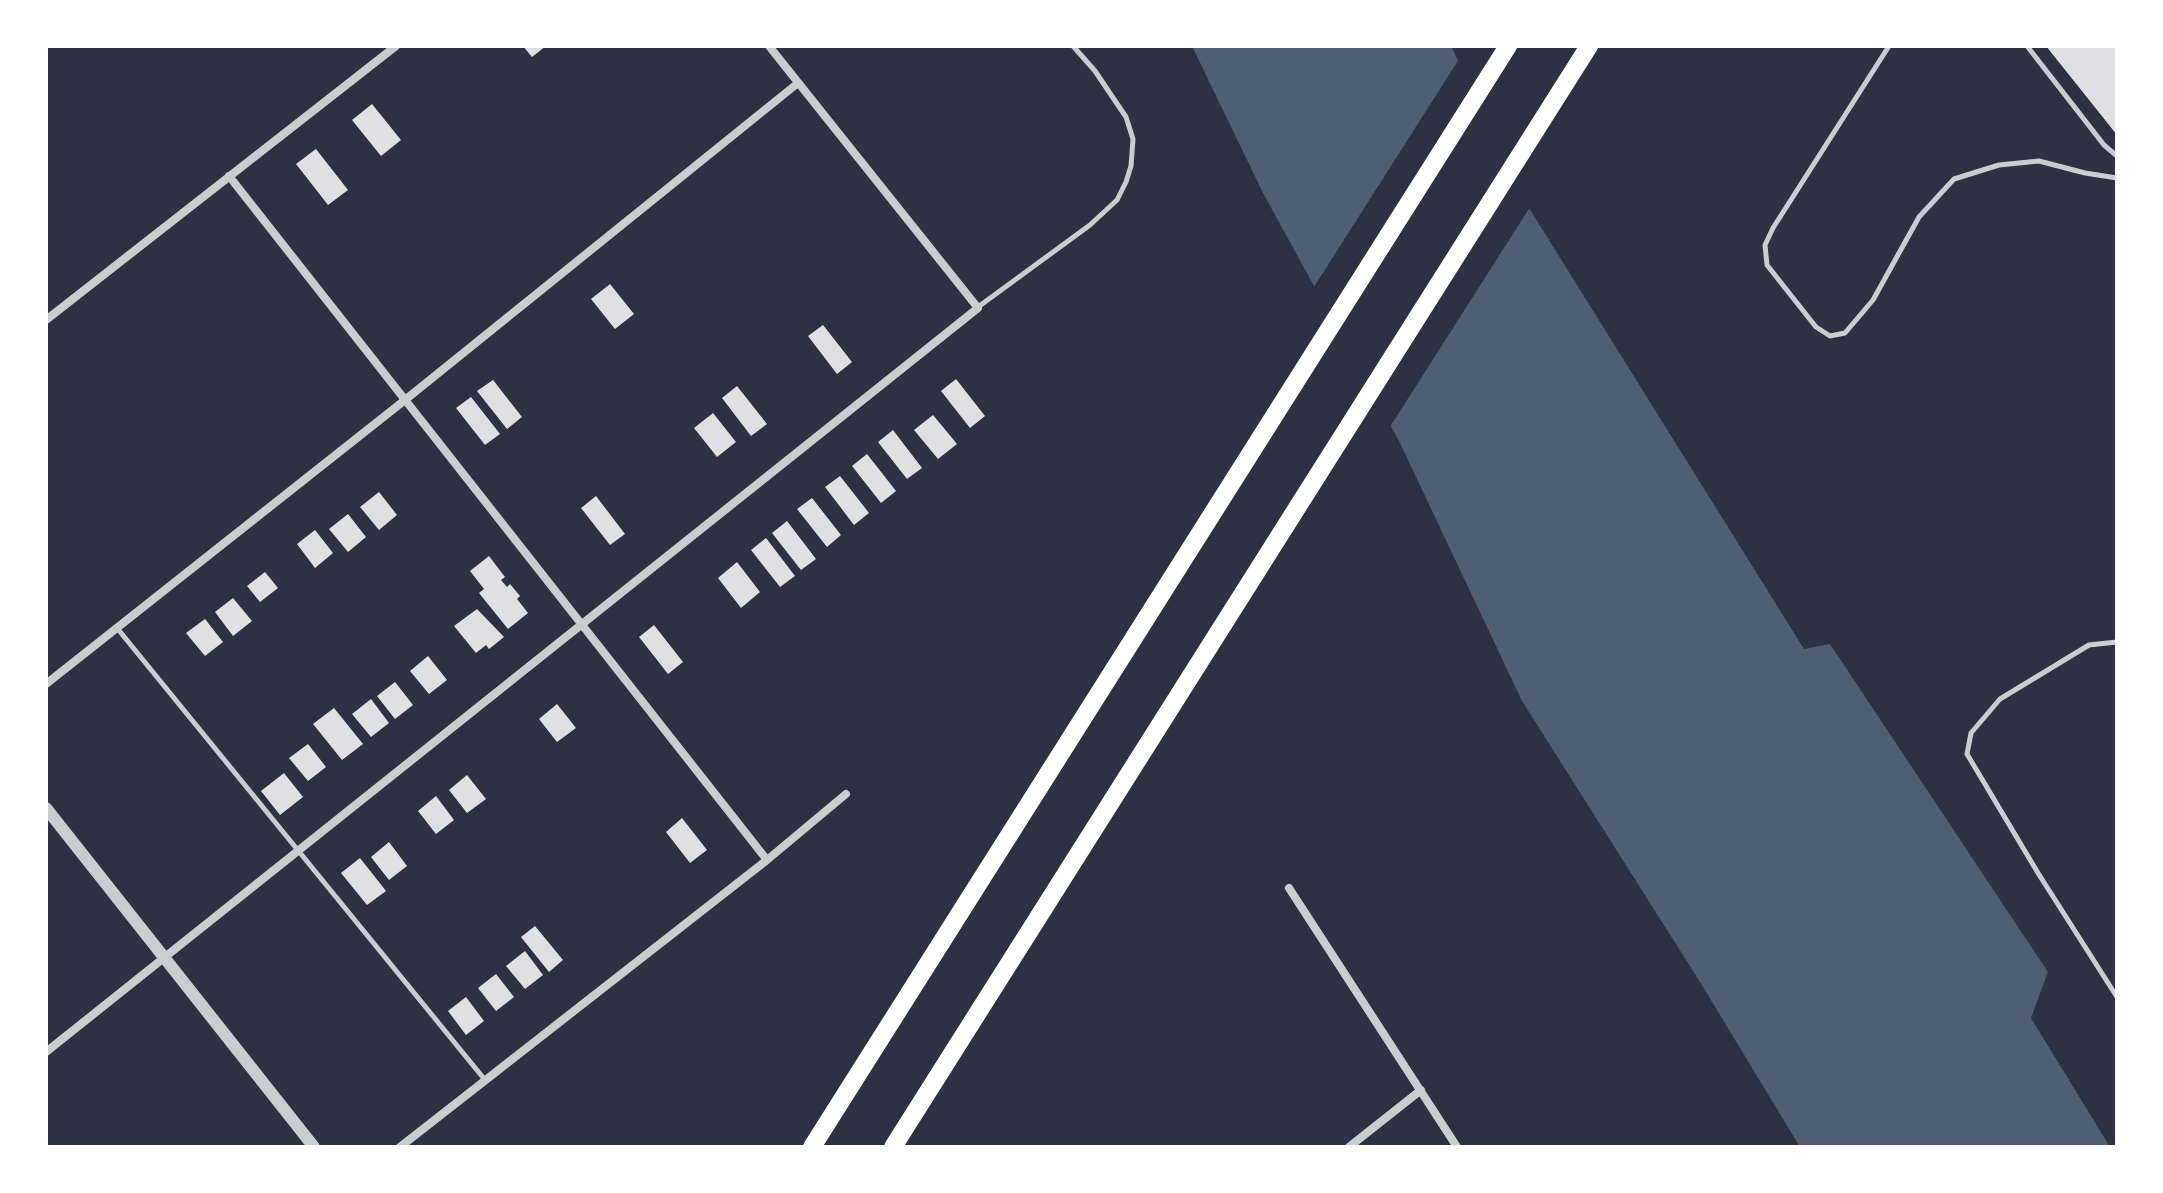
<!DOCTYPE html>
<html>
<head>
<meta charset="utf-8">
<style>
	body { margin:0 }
	#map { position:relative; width:2163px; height:1193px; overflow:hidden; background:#2d3142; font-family:"DejaVu Sans",sans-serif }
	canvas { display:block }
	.frame { position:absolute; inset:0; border:48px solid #fff; pointer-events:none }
</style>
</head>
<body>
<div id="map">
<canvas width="2163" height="1193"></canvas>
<div class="frame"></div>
</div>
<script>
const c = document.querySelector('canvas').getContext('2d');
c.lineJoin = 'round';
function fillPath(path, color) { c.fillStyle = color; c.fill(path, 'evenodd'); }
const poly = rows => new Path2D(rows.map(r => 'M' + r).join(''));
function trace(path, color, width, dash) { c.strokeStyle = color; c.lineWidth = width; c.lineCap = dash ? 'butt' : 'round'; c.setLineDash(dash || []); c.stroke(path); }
const water = poly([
	[1192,46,1451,46,1529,208,1804,649,1830,644,2048,972,2031,1018,2110,1147,1800,1147,1700,982,1522,701,1399,441,1263,193]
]);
const pier = poly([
	[1461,56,1532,204,1388,430,1312,290]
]);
const building = poly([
	[523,46,546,46,532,57],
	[2046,46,2117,46,2117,135],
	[372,104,401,140,381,156,352,120],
	[316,149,348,190,328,205,296,164],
	[610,284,634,314,615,329,591,299],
	[823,325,852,362,837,374,808,336],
	[956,379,985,416,970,428,941,391],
	[493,380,522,417,507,429,477,391],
	[737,386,767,424,751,436,722,398],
	[471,397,500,434,485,445,456,408],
	[713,413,736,442,717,457,694,428],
	[933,415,957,444,938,459,914,430],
	[893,430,922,468,907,479,878,442],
	[867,454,896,491,881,503,852,466],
	[840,476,869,513,854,525,825,487],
	[379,492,397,515,379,530,360,507],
	[596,496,625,534,610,545,581,508],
	[812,498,841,535,827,547,797,509],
	[348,514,366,537,348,552,329,529],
	[787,521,816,559,801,570,772,533],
	[315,530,333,553,315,568,297,544],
	[766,538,795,576,780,587,751,550],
	[489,556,505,577,501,580,507,587,510,584,520,596,517,599,528,613,508,629,479,593,484,589,470,571],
	[737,562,760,592,741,608,718,578],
	[265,572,278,588,260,602,247,586],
	[233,598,252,621,233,636,215,612],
	[477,609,504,637,489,649,486,645,476,653,454,626],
	[205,619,223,642,205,656,186,633],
	[654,625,683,662,668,674,639,637],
	[428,656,447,680,429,694,410,671],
	[395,682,413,705,395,719,377,696],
	[371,699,389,723,371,737,352,714],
	[557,704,576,728,557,742,539,719],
	[334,708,363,744,342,760,313,724],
	[308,744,326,767,308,781,289,758],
	[284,773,303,797,280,815,261,791],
	[467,775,486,799,467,813,449,790],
	[436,796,454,820,436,834,418,811],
	[682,818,707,850,690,863,666,832],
	[389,842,407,866,389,880,371,857],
	[360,858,386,891,367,905,341,873],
	[535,926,563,960,549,972,521,937],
	[525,951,543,975,525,989,506,966],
	[496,974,514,997,496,1011,478,988],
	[466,997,484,1021,466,1035,448,1011]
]);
const service = poly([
	[1889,46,1773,228,1765,245,1767,265,1816,327,1830,336,1845,333,1873,300,1919,217,1954,179,1999,165,2039,161,2085,173,2117,178],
	[2027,46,2104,145,2117,156],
	[978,307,1090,225,1117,200,1126,182,1131,166,1133,139,1126,117,1095,71,1073,46],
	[117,628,485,1080],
	[2117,642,2089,645,2000,699,1971,733,1967,754,2038,873,2117,997]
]);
const minor = poly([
	[229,176,767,860],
	[46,320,396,46],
	[46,684,405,400,798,83],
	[1289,888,1457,1147],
	[46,1052,978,308,769,46],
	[400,1147,767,860,846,794],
	[1349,1147,1421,1090]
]);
const tertiary = poly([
	[46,808,314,1147]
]);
const motorway = poly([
	[812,1147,1508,46],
	[893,1147,1589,46]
]);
fillPath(water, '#4f5d75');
fillPath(pier, '#2d3142');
fillPath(building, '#e0e0e3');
trace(service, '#caccd0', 5);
trace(minor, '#caccd0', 8);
trace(tertiary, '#caccd0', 12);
trace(motorway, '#fff', 18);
</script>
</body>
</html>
